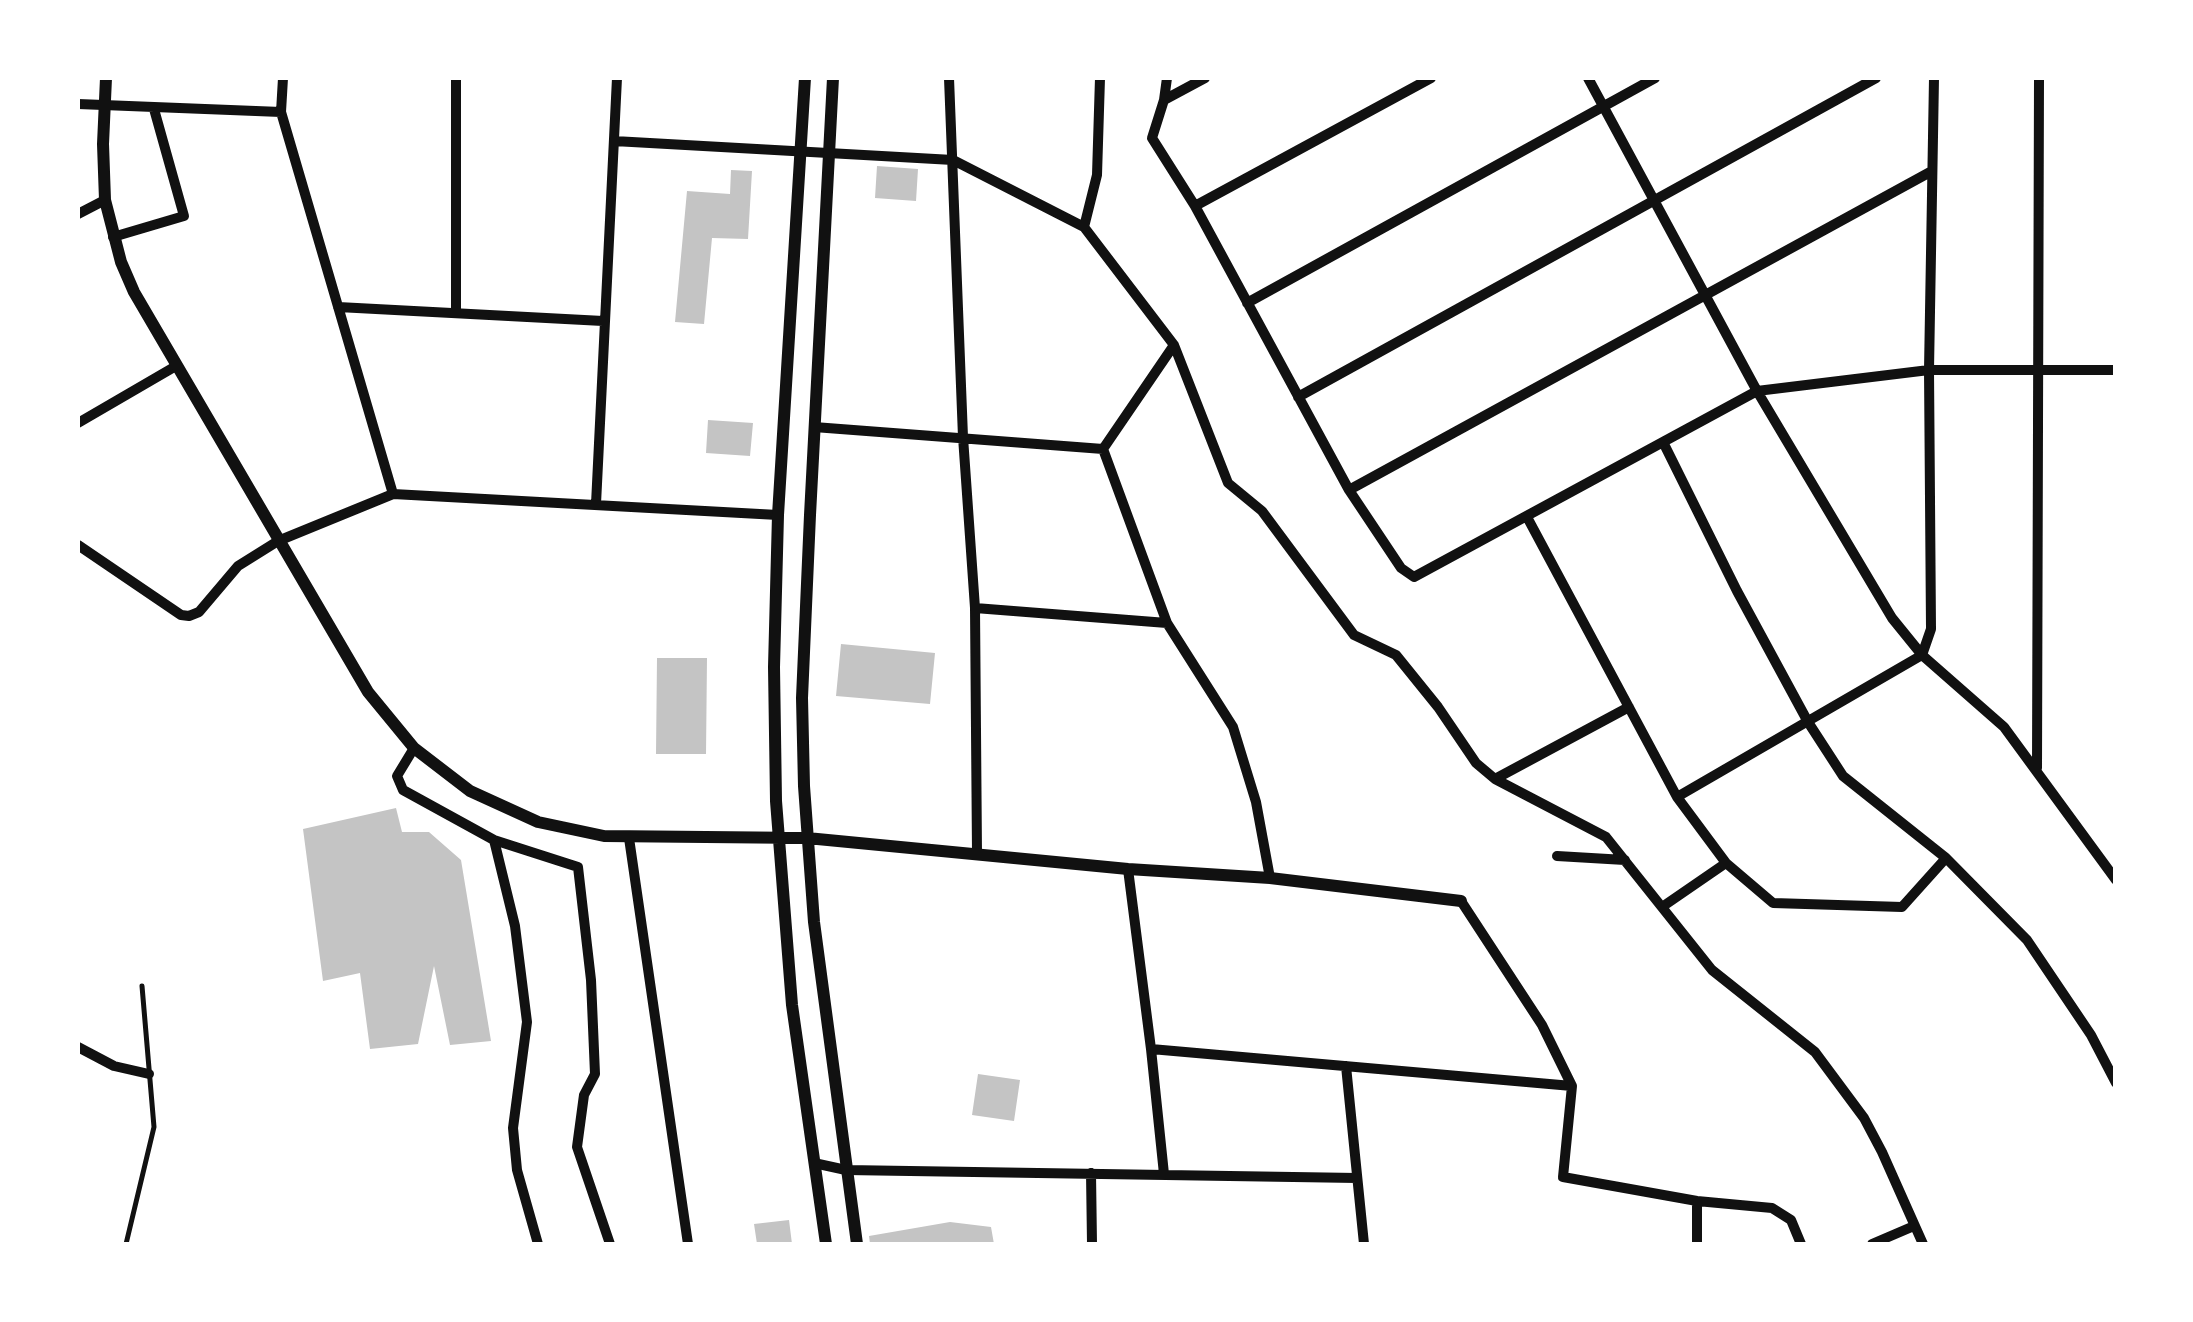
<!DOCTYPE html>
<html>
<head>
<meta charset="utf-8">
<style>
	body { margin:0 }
	#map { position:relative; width:2193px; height:1322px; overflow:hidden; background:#fff; font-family:Quicksand,sans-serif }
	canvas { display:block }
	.frame { position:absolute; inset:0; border:80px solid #fff; pointer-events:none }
</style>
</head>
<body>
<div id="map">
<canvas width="2193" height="1322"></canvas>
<div class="frame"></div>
</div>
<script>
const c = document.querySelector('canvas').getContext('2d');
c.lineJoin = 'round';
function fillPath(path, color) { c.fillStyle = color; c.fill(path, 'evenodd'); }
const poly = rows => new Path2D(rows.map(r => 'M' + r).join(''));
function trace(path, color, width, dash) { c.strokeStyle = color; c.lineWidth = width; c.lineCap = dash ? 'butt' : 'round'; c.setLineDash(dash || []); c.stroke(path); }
const building = poly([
	[877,166,918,169,916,201,875,198],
	[731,170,752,171,748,239,712,238,704,324,675,322,687,191,730,194],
	[708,420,753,423,750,456,706,453],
	[841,644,935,653,930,704,836,696],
	[657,658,707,658,706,754,656,754],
	[396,808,402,832,429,832,461,860,491,1041,450,1045,434,966,418,1044,370,1049,360,973,323,981,303,829],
	[978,1074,1020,1080,1014,1121,972,1115],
	[789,1220,792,1244,757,1244,754,1224],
	[950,1222,991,1227,994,1244,870,1244,869,1236]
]);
const service = poly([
	[126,1244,154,1127,142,986]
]);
const minor = poly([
	[283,78,281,112,393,494],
	[949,78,963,437,975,608,977,853],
	[1167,78,1164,100,1152,138,1195,206,1349,490,1401,568,1414,577,1757,391,1929,370,2116,370],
	[1588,78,1757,391,1892,618,1922,655,2004,727,2116,880],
	[1164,100,1205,78],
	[78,104,281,112],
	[614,141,953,160,1084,227,1174,345,1228,483,1262,511,1354,635,1396,655,1438,707,1476,763,1495,779,1606,837,1712,970,1815,1052,1864,1118,1882,1152,1923,1244],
	[1195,206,1431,78],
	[78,214,105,200],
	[1084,227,1097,175,1100,78],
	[113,237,184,216,154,109],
	[1247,303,1655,78],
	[338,307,603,321],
	[456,311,456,78],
	[1298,397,1876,78],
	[78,423,176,366],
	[814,427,1103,449,1167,623,1233,727,1256,802,1270,878],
	[1663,442,1737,591,1808,722,1843,776,1946,858,2027,940,2091,1035,2116,1083],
	[1103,449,1174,345],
	[1349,490,1932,171],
	[596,504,617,78],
	[1527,517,1677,797,1726,863,1773,903,1902,907,1946,858],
	[78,545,181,615,189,616,199,612,238,566,278,541,393,494,778,515],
	[975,608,1167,623],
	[414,748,397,776,403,790,494,840,515,926,527,1022,513,1128,517,1170,538,1244],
	[2037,768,2039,78],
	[1495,779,1629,707],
	[1677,797,1922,655,1931,629,1929,370,1934,78],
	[629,838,688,1244],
	[494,840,578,867,591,980,595,1074,584,1095,577,1147,610,1244],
	[1557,856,1625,860],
	[1128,869,1151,1049,1572,1086],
	[1461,901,1542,1025,1572,1086,1563,1177,1697,1201,1772,1208,1791,1220,1801,1244],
	[1662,907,1726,863],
	[78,1047,114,1066,149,1074],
	[1151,1049,1164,1174],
	[1346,1066,1364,1244],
	[814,1163,846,1170,1357,1178],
	[1091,1173,1092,1244],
	[1697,1244,1697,1201],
	[1872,1244,1914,1226]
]);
const tertiary = poly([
	[106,78,103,144,105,200,121,262,134,292,368,692,414,748,470,791,538,822,604,836,807,838,1128,869,1270,878,1461,901],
	[805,78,778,515,774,667,776,801,792,1005,826,1244],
	[833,78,810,515,802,698,804,786,814,922,857,1244]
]);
fillPath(building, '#c4c4c4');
trace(service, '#111', 5);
trace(minor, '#111', 10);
trace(tertiary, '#111', 12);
</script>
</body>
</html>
